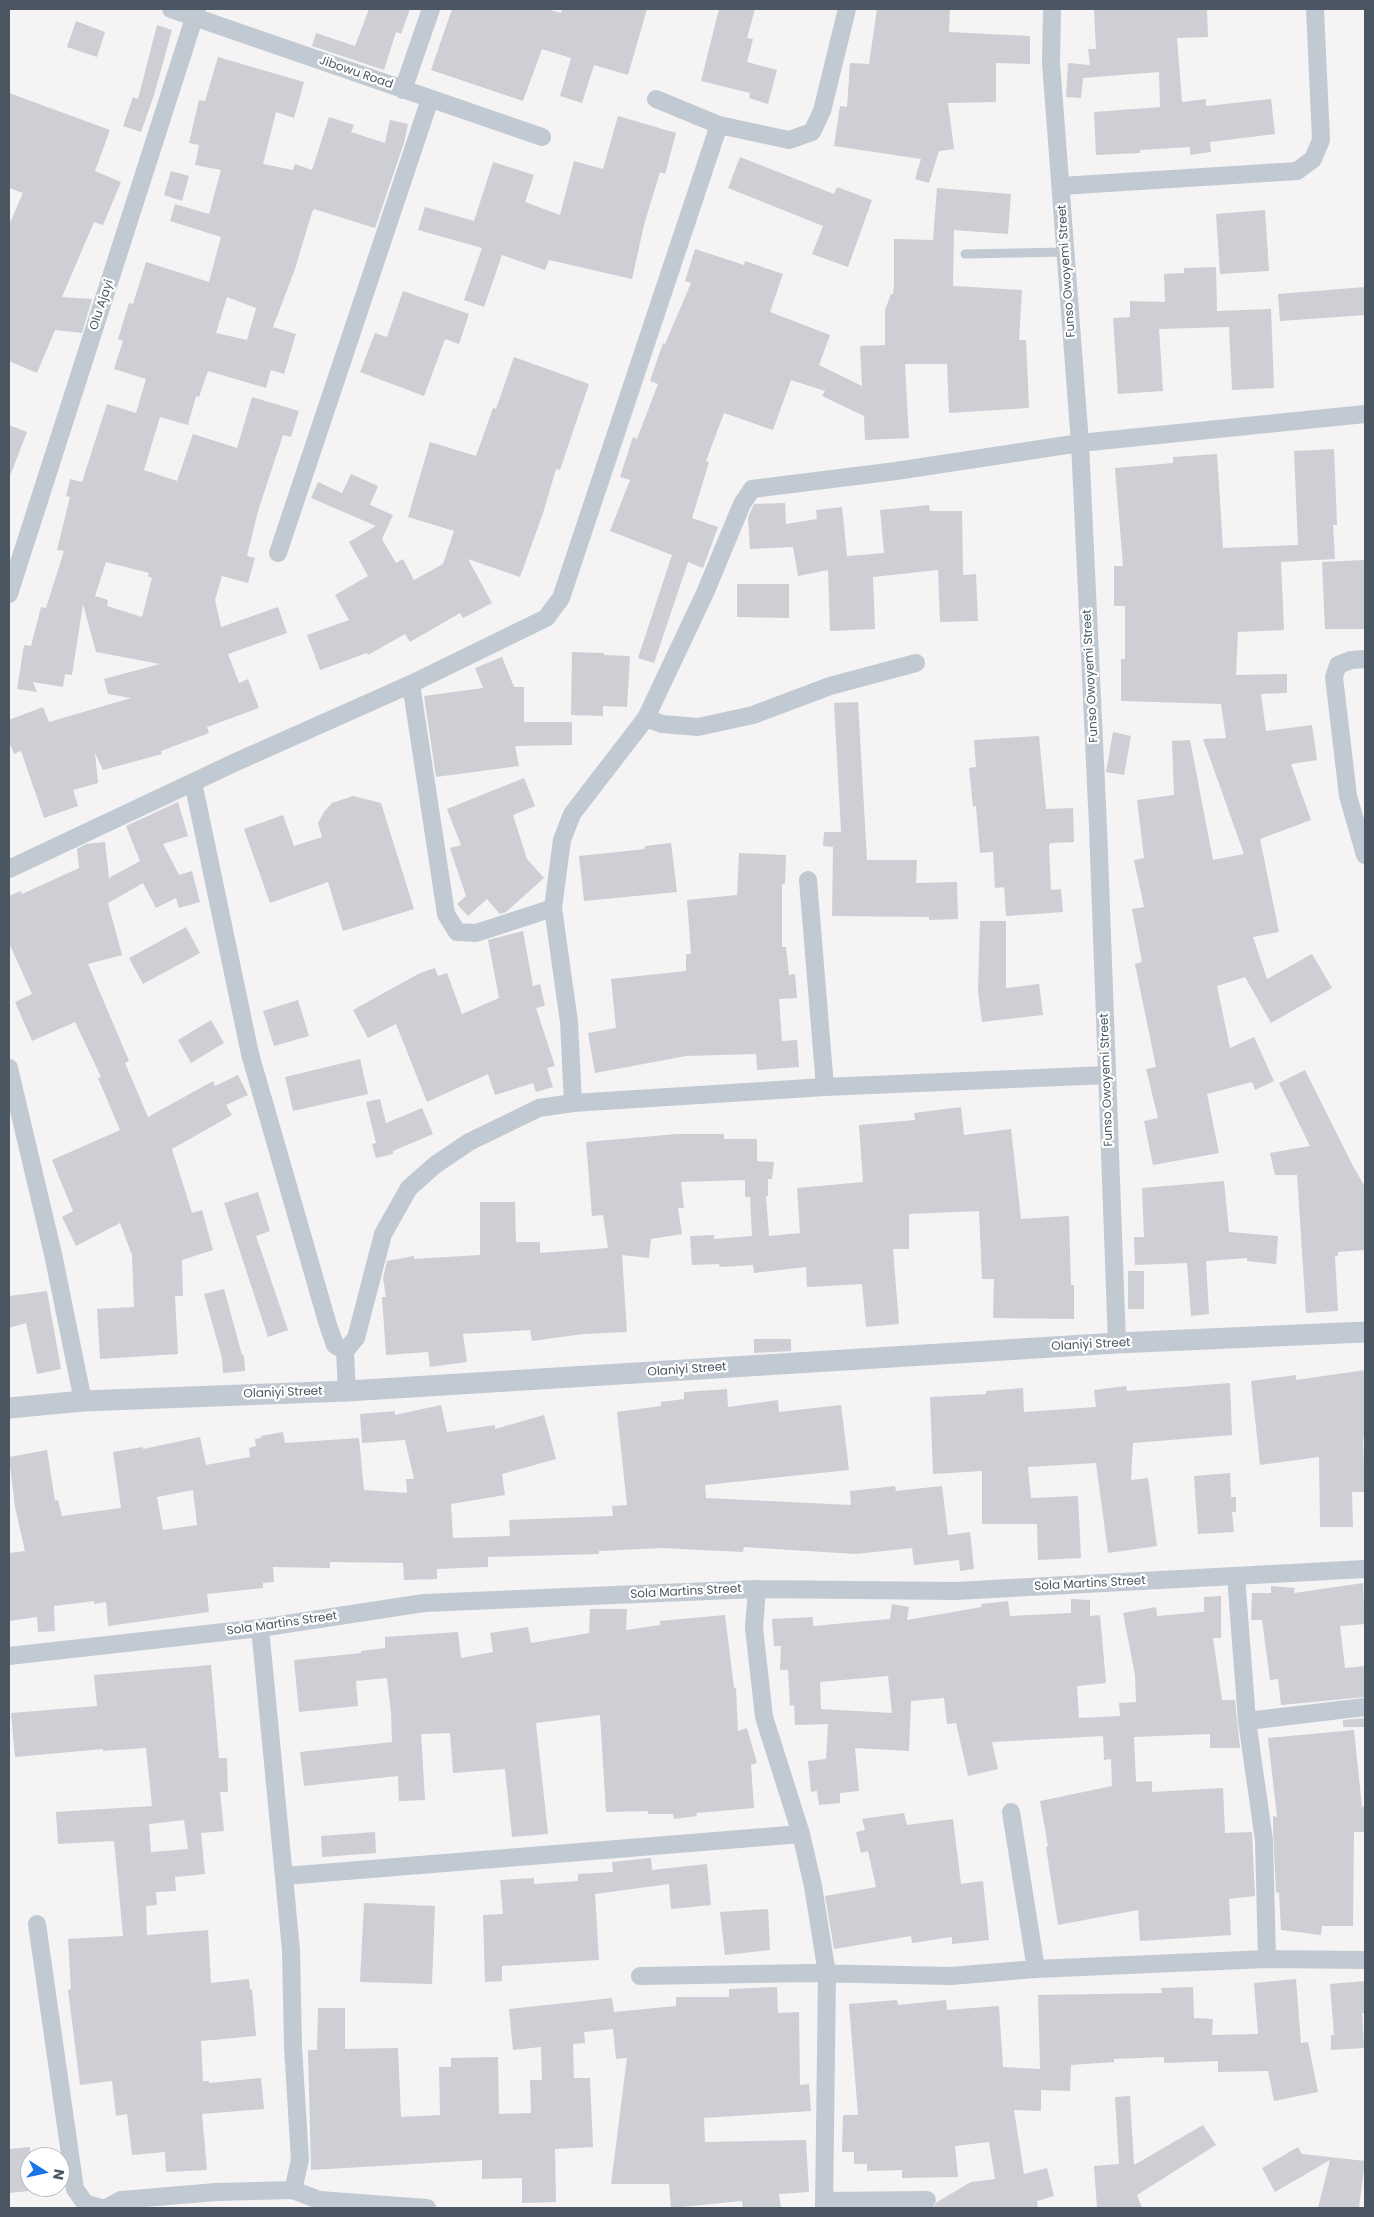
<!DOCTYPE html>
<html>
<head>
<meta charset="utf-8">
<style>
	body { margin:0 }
	#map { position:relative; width:1374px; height:2217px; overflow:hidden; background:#f5f3f3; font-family:Poppins,sans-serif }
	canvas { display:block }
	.frame { position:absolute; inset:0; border:10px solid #4a5661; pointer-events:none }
	.north { position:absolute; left:20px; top:2147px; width:50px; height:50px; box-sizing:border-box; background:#fff; border:1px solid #b7bbc0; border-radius:50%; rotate:100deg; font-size:14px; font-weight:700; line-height:20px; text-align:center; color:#4a5661 }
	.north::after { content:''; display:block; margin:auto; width:18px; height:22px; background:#1a73e8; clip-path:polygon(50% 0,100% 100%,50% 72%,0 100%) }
</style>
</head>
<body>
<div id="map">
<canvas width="1374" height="2217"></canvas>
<div class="frame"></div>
<div class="north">N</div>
</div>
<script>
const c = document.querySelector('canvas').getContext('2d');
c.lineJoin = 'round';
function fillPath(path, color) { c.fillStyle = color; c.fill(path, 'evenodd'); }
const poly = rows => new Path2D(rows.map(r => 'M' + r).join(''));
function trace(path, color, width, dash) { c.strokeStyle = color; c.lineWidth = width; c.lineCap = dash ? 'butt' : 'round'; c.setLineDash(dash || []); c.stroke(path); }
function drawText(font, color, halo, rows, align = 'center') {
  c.font = font + ' Poppins,sans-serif'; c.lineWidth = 4.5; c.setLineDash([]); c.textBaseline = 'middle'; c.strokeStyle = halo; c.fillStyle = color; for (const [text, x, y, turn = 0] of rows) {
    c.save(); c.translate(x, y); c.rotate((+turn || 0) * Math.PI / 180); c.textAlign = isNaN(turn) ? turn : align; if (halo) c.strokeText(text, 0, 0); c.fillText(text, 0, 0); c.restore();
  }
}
const building = poly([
	[369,9,410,9,401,34,396,32,384,70,312,46,316,33,355,46],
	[452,9,547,9,561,13,562,9,647,9,628,75,594,65,582,103,560,96,571,58,542,49,523,101,431,70],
	[719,9,755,9,747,38,753,39,747,62,777,70,768,104,749,98,750,93,701,81],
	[877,9,950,9,949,32,1030,36,1030,64,996,63,996,102,948,103,954,149,939,151,929,183,915,179,921,159,834,146,840,106,847,107,850,63,869,64],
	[1121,9,1207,9,1208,37,1177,38,1182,102,1206,99,1206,106,1271,99,1275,134,1210,142,1211,152,1190,155,1190,147,1140,150,1140,153,1096,155,1094,112,1160,107,1159,72,1083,78,1081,98,1066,97,1068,63,1090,65,1088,49,1096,49,1094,10],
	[76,21,105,32,97,57,67,47],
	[157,25,172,30,154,95,141,132,123,126,133,97,138,99],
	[218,57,304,82,294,118,276,112,263,164,293,170,295,164,312,170,329,117,354,125,351,132,385,143,390,120,408,124,404,143,375,228,314,209,312,212,295,269,273,327,296,334,284,374,271,370,266,388,208,371,199,397,196,396,188,425,160,417,144,470,177,481,193,434,237,448,252,397,299,411,291,437,283,435,258,511,247,556,255,558,248,583,222,576,215,600,221,627,278,607,287,633,228,654,239,683,248,679,259,708,207,727,209,733,161,751,162,754,103,770,95,753,98,783,73,790,78,806,44,818,21,751,14,754,9,742,9,720,43,707,49,722,131,698,108,694,104,679,160,664,96,652,83,604,72,675,65,674,63,687,33,682,37,692,17,689,24,645,31,646,41,607,46,608,64,551,57,550,70,497,66,496,70,479,82,482,107,404,136,413,146,379,114,369,123,341,118,339,129,303,133,304,146,262,209,282,221,237,170,221,175,204,209,214,221,170,195,165,199,145,189,143,199,100,205,101],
	[227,297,256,308,247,340,216,333],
	[106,562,149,573,148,576,152,578,142,617,107,606,108,600,95,596],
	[9,93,110,130,95,171,121,182,103,225,94,222,62,297,92,299,82,333,55,330,37,373,9,361,9,225,23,193,9,188],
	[618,116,676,133,665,174,660,172,644,225,632,279,549,260,545,270,502,255,484,307,464,300,482,248,418,230,425,207,474,221,493,162,534,175,525,202,560,215,574,161,603,169],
	[740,157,834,194,837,187,872,200,848,267,812,254,823,226,728,188],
	[171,171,189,176,182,201,164,195],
	[937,188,1011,194,1008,234,954,230,953,286,1022,290,1019,340,1026,340,1029,408,949,413,947,364,905,364,909,438,865,440,864,416,822,396,825,391,791,380,773,430,724,413,706,461,709,462,692,518,718,527,703,568,688,562,654,663,638,658,672,555,610,531,630,480,620,477,633,437,637,439,658,384,650,381,663,343,665,344,691,283,685,281,695,249,744,265,745,261,783,274,770,312,830,335,819,365,862,386,860,346,885,345,885,310,891,294,893,294,894,284,894,239,933,240],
	[1265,210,1269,271,1220,274,1216,214],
	[1216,267,1217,311,1271,309,1274,388,1232,390,1229,327,1159,329,1163,391,1118,394,1113,318,1130,317,1130,301,1165,302,1164,274,1184,273,1184,268],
	[1365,287,1365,315,1280,321,1278,294],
	[403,291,469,314,459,344,445,339,424,396,360,372,375,333,387,337],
	[514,357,589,384,560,470,556,469,543,513,520,577,468,559,492,603,463,618,460,613,410,642,405,634,368,655,367,653,320,670,307,635,349,620,335,595,368,576,349,542,376,526,311,498,318,482,342,493,351,474,378,486,370,505,393,515,382,539,396,563,403,559,414,580,443,564,454,531,408,517,430,442,476,456,493,408,496,409],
	[9,425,27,432,10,476,9,476],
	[1334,449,1337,525,1333,525,1335,559,1281,562,1284,630,1238,632,1236,675,1287,674,1287,693,1261,694,1266,731,1312,725,1317,760,1291,764,1311,820,1260,839,1279,932,1253,937,1267,979,1312,954,1332,988,1271,1023,1245,977,1217,986,1230,1048,1254,1037,1274,1081,1255,1090,1252,1082,1207,1094,1219,1153,1153,1165,1144,1121,1158,1118,1146,1069,1156,1067,1135,964,1142,962,1132,909,1144,907,1134,860,1144,858,1137,800,1174,795,1172,741,1190,740,1213,860,1244,854,1203,739,1226,738,1221,704,1121,701,1121,659,1125,659,1125,606,1114,606,1114,566,1123,566,1115,468,1173,463,1173,457,1217,454,1223,548,1298,545,1294,451],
	[785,503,786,524,817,519,816,510,842,507,847,556,884,553,880,510,929,505,930,511,962,511,963,575,976,574,978,621,940,622,938,570,873,577,875,629,830,631,828,570,798,576,793,547,750,549,748,517,754,504],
	[1365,560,1365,629,1325,629,1322,562],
	[737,584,789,584,789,618,737,617],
	[572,652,604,653,604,655,630,656,627,707,603,706,603,716,571,715],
	[502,657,514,687,524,687,524,722,572,722,572,745,515,746,519,766,436,777,424,696,483,688,475,668],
	[858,702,867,860,917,860,916,883,957,882,958,919,929,920,929,917,832,916,833,847,823,846,824,832,841,832,834,703],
	[1113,732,1131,736,1124,775,1106,772],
	[1039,736,1046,809,1073,808,1074,842,1050,843,1049,847,1051,890,1061,889,1063,912,1006,916,1004,887,995,888,993,852,980,853,976,806,973,807,969,768,976,767,974,740],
	[524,778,535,806,513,815,527,859,544,878,506,912,500,914,487,899,468,916,457,904,466,896,450,848,461,845,447,809],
	[353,796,381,803,414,909,343,931,328,882,270,903,244,829,283,815,294,846,322,837,318,823,324,812,332,803],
	[178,802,188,836,163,844,179,875,192,871,200,902,179,908,176,898,156,908,143,883,108,903,122,955,88,964,129,1061,125,1063,148,1117,213,1081,215,1086,238,1075,248,1095,226,1105,232,1115,172,1149,192,1213,202,1210,213,1250,182,1260,183,1296,175,1296,178,1354,100,1359,97,1309,134,1307,132,1255,120,1223,76,1246,62,1217,73,1211,52,1160,120,1130,98,1078,101,1077,75,1022,32,1041,15,1002,32,994,9,943,9,896,21,891,22,894,79,868,77,849,86,844,105,842,109,878,140,861,126,826],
	[671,843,677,892,584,901,579,856,645,849,645,846],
	[739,853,786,855,785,884,782,884,782,947,786,947,789,975,795,974,797,998,779,999,782,1041,797,1040,799,1067,757,1070,756,1054,686,1056,595,1073,588,1033,616,1028,611,979,686,971,686,954,691,954,687,900,737,895],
	[980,921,1006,921,1006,988,1039,984,1043,1015,982,1022,978,991],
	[186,927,200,953,143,984,129,958],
	[523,931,533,986,540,984,545,1006,536,1008,555,1066,547,1068,553,1087,536,1092,533,1083,495,1095,488,1074,427,1102,396,1024,368,1038,353,1010,420,973,435,968,438,976,447,973,462,1014,499,998,488,940],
	[298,1000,309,1036,274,1046,263,1011],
	[211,1020,224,1043,191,1063,178,1040],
	[360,1059,368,1094,293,1111,285,1077],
	[1305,1070,1353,1166,1365,1187,1365,1250,1338,1252,1338,1256,1335,1256,1338,1311,1306,1313,1297,1175,1275,1175,1270,1153,1310,1146,1279,1083],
	[380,1099,386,1123,422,1108,433,1134,393,1151,393,1154,376,1158,372,1144,376,1143,366,1102],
	[961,1107,964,1135,1011,1129,1021,1219,1069,1216,1071,1285,1074,1285,1074,1319,993,1318,994,1279,982,1279,979,1211,909,1214,909,1249,893,1249,899,1324,866,1327,862,1284,807,1287,806,1267,754,1273,753,1265,720,1267,719,1264,692,1265,690,1236,714,1235,714,1239,752,1236,750,1197,745,1197,745,1180,681,1182,684,1208,678,1208,682,1234,651,1239,649,1258,622,1255,627,1332,583,1334,532,1341,530,1330,463,1334,467,1362,430,1367,428,1352,386,1355,382,1297,386,1297,383,1278,387,1261,414,1256,414,1259,480,1255,480,1202,515,1202,516,1242,540,1242,540,1253,608,1248,603,1215,592,1216,586,1142,677,1134,724,1134,724,1139,757,1139,757,1161,774,1162,772,1179,768,1179,768,1196,766,1196,769,1236,800,1233,797,1188,863,1182,859,1125,915,1120,914,1113],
	[1224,1181,1229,1232,1278,1236,1276,1264,1247,1261,1247,1258,1206,1261,1209,1314,1191,1316,1187,1263,1135,1265,1134,1237,1144,1237,1142,1188],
	[258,1192,270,1231,256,1236,288,1330,268,1337,224,1203],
	[1128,1271,1144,1271,1144,1309,1128,1309],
	[224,1289,242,1355,244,1355,245,1371,223,1373,222,1358,204,1294],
	[47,1291,61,1369,37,1374,26,1323,9,1328,9,1296],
	[754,1339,791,1339,791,1351,754,1353],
	[1365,1370,1365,1439,1363,1439,1365,1492,1352,1492,1353,1527,1320,1527,1319,1457,1260,1465,1251,1381,1296,1375,1296,1380],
	[1230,1383,1232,1435,1133,1443,1131,1480,1148,1478,1157,1546,1108,1553,1096,1463,1028,1467,1031,1498,1078,1496,1081,1558,1038,1560,1037,1524,982,1524,982,1471,933,1474,930,1397,986,1394,986,1391,1023,1388,1024,1412,1096,1407,1094,1390,1126,1386,1127,1391],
	[727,1389,728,1407,778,1400,779,1412,841,1405,849,1470,705,1485,706,1498,851,1505,850,1491,895,1486,896,1491,942,1486,948,1535,970,1532,974,1569,960,1571,959,1560,914,1565,912,1548,856,1554,744,1547,743,1552,662,1548,599,1551,599,1554,488,1557,488,1567,437,1569,437,1579,404,1580,403,1563,330,1562,330,1568,273,1567,274,1582,263,1583,263,1588,207,1594,209,1612,108,1626,106,1602,94,1604,94,1601,54,1606,55,1631,38,1632,37,1617,9,1621,9,1553,25,1551,15,1507,9,1457,47,1450,55,1501,58,1500,62,1516,121,1508,113,1452,143,1447,143,1449,200,1437,206,1465,250,1457,249,1448,256,1446,255,1439,261,1438,261,1436,283,1432,285,1443,359,1438,364,1490,407,1493,406,1479,414,1479,405,1440,362,1443,360,1414,395,1411,395,1415,441,1405,447,1432,495,1425,495,1429,544,1415,556,1459,502,1474,505,1495,451,1504,453,1538,510,1536,509,1520,613,1516,612,1506,627,1505,617,1412,661,1406,661,1402,684,1399,684,1392],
	[193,1490,197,1525,163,1530,157,1497],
	[1230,1473,1231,1497,1236,1497,1236,1512,1232,1512,1234,1532,1198,1534,1194,1476],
	[1363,1583,1365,1624,1340,1626,1345,1668,1365,1666,1365,1697,1281,1705,1278,1679,1270,1680,1262,1620,1251,1620,1252,1593,1271,1593,1271,1586,1295,1588,1294,1593],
	[1221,1596,1221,1638,1213,1638,1222,1700,1235,1700,1240,1748,1210,1748,1210,1734,1134,1737,1136,1782,1152,1781,1152,1792,1223,1788,1225,1833,1252,1832,1255,1896,1229,1899,1231,1935,1140,1941,1138,1910,1058,1925,1046,1847,1048,1846,1040,1801,1112,1786,1111,1759,1104,1760,1103,1736,992,1742,998,1769,968,1776,956,1723,947,1724,944,1698,911,1701,909,1751,855,1748,859,1791,840,1793,840,1803,819,1805,817,1791,811,1792,808,1761,826,1759,828,1724,795,1725,794,1705,790,1706,788,1670,780,1670,781,1646,774,1646,772,1619,813,1617,813,1626,890,1619,892,1604,909,1607,907,1620,982,1607,981,1604,1008,1601,1010,1616,1071,1613,1071,1599,1090,1600,1090,1616,1100,1615,1106,1683,1077,1686,1079,1718,1120,1716,1119,1703,1136,1702,1135,1675,1123,1613,1156,1607,1157,1616,1204,1612,1204,1597],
	[888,1676,892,1713,821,1709,820,1682],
	[590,1609,627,1609,626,1630,660,1625,660,1621,725,1615,734,1688,736,1688,738,1731,747,1728,757,1763,751,1765,754,1808,696,1813,697,1816,674,1819,673,1814,648,1814,648,1811,606,1812,600,1715,536,1723,548,1834,512,1837,505,1769,453,1773,450,1733,421,1734,425,1800,399,1801,398,1776,304,1786,300,1752,392,1742,391,1713,387,1678,356,1681,358,1706,299,1712,294,1660,361,1653,361,1651,385,1648,385,1637,458,1632,461,1658,493,1652,490,1633,528,1627,531,1643,589,1633],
	[211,1665,219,1758,227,1758,228,1792,220,1792,224,1831,201,1833,205,1874,175,1877,176,1891,156,1892,157,1905,146,1906,147,1935,208,1930,211,1983,249,1979,250,1990,252,1989,256,2036,201,2041,203,2081,209,2081,209,2083,261,2078,264,2109,202,2114,207,2170,166,2172,165,2152,132,2155,127,2114,116,2116,112,2081,80,2085,68,1990,71,1989,68,1939,123,1936,114,1841,58,1844,56,1812,152,1806,146,1748,103,1751,103,1749,15,1757,11,1713,97,1706,94,1675],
	[184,1820,188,1849,151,1852,149,1824],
	[1365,1718,1365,1727,1343,1727,1343,1720],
	[1354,1730,1362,1807,1365,1807,1365,1832,1354,1832,1353,1926,1322,1926,1321,1935,1281,1930,1279,1892,1276,1893,1273,1827,1273,1816,1277,1817,1268,1738],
	[904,1813,907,1825,953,1819,961,1884,983,1881,989,1940,952,1944,952,1937,912,1943,911,1936,834,1949,825,1896,876,1887,868,1851,861,1853,856,1832,865,1830,862,1819],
	[375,1832,376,1853,322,1857,321,1836],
	[651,1858,652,1870,707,1864,711,1905,671,1909,669,1884,595,1894,599,1960,502,1966,502,1981,485,1982,483,1915,503,1914,500,1880,534,1878,534,1884,578,1881,578,1874,613,1872,612,1862],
	[364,1903,435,1906,432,1984,360,1982],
	[768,1909,770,1950,725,1955,720,1912],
	[1296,1979,1301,2043,1308,2042,1318,2092,1274,2101,1268,2071,1218,2072,1218,2061,1164,2063,1164,2057,1114,2059,1114,2062,1071,2065,1070,2091,1041,2090,1041,2111,1014,2110,1024,2174,1047,2168,1054,2196,1037,2201,1038,2208,933,2208,937,2202,971,2182,995,2179,989,2142,955,2146,958,2177,902,2178,902,2170,867,2171,867,2164,854,2164,854,2152,842,2152,843,2115,858,2115,849,2004,897,2000,898,2005,946,2000,947,2010,999,2006,1003,2067,1040,2069,1038,1995,1162,1993,1161,1988,1193,1987,1194,2018,1213,2019,1212,2035,1258,2034,1254,1983],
	[1365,1981,1365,2013,1362,2013,1364,2048,1331,2050,1331,2035,1334,2035,1330,1984],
	[777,1987,778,2013,799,2012,800,2085,809,2084,811,2111,704,2118,705,2142,806,2140,809,2192,779,2194,781,2208,743,2208,742,2201,671,2208,669,2184,611,2184,627,2058,616,2059,613,2029,584,2032,585,2043,573,2044,574,2078,590,2078,593,2147,555,2149,556,2202,522,2203,522,2178,482,2179,482,2160,311,2170,308,2050,317,2050,318,2008,345,2008,345,2049,398,2048,401,2117,440,2115,439,2067,451,2067,451,2058,498,2057,499,2114,531,2113,530,2080,542,2080,541,2047,513,2050,509,2009,612,1998,614,2012,676,2006,676,1997,729,1997,729,1989],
	[1130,2096,1134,2165,1203,2125,1216,2145,1137,2195,1142,2208,1097,2208,1094,2166,1119,2164,1115,2097],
	[30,2147,30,2191,9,2193,9,2149],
	[1298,2147,1302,2154,1365,2161,1359,2208,1318,2208,1330,2160,1275,2192,1262,2168]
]);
const service = poly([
	[965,254,1065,252]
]);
const minor = poly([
	[171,9,542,137],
	[1052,9,1051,63,1080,443,1098,827,1117,1343],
	[403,90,431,9],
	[656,99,719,125,789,140,812,132,822,111,847,9],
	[1061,186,1297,171,1313,159,1321,140,1315,9],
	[278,553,430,99],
	[9,594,197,9],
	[1365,659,1351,660,1338,665,1334,677,1348,796,1365,855],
	[411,684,446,914,457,932,476,933,553,908],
	[646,718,662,724,698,727,753,715,830,686,916,663],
	[193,782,250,1054,328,1325,335,1345,345,1351,347,1391],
	[9,869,236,762,411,684,546,618,561,598,719,125],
	[808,880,825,1087],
	[9,1068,53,1254,83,1401],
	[573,1103,569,1022,553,908,562,840,572,814,646,718,705,593,742,504,752,489,896,471,1080,443,1365,414],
	[345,1351,356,1338,383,1234,409,1188,435,1165,469,1142,539,1108,573,1103,825,1087,1107,1075],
	[1236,1576,1247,1721,1264,1840,1267,1959],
	[757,1589,754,1628,764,1717,801,1834,813,1886,827,1974,824,2208],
	[260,1628,291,1950,293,2047,300,2160,293,2190],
	[9,1656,260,1628,424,1603,757,1589,955,1591,1365,1569],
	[1247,1721,1365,1707],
	[1011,1812,1036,1969],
	[285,1876,801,1834],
	[37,1924,75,2189,85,2203,101,2208],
	[640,1976,810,1973,951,1976,1036,1969,1267,1959,1365,1960],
	[824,2201,927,2200],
	[106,2208,121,2200,216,2192,293,2190,319,2200,427,2208]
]);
const tertiary = poly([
	[9,1408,83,1401,347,1391,1117,1343,1365,1332]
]);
const streetNames = [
	["Jibowu Road",356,73,19],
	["Funso Owoyemi Street",1067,271,-94],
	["Olu Ajayi",102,305,-72],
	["Funso Owoyemi Street",1091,676,-93],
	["Funso Owoyemi Street",1107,1080,-92],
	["Olaniyi Street",1091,1345,-3],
	["Olaniyi Street",687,1370,-4],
	["Olaniyi Street",283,1393,-2],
	["Sola Martins Street",1090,1584,-3],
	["Sola Martins Street",686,1592,-3],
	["Sola Martins Street",282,1624,-8]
];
fillPath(building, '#cdcfd5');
trace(service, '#c1cad2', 9);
trace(minor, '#c1cad2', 18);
trace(tertiary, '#c1cad2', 21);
drawText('12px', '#4a5661', '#fff', streetNames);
</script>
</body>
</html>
